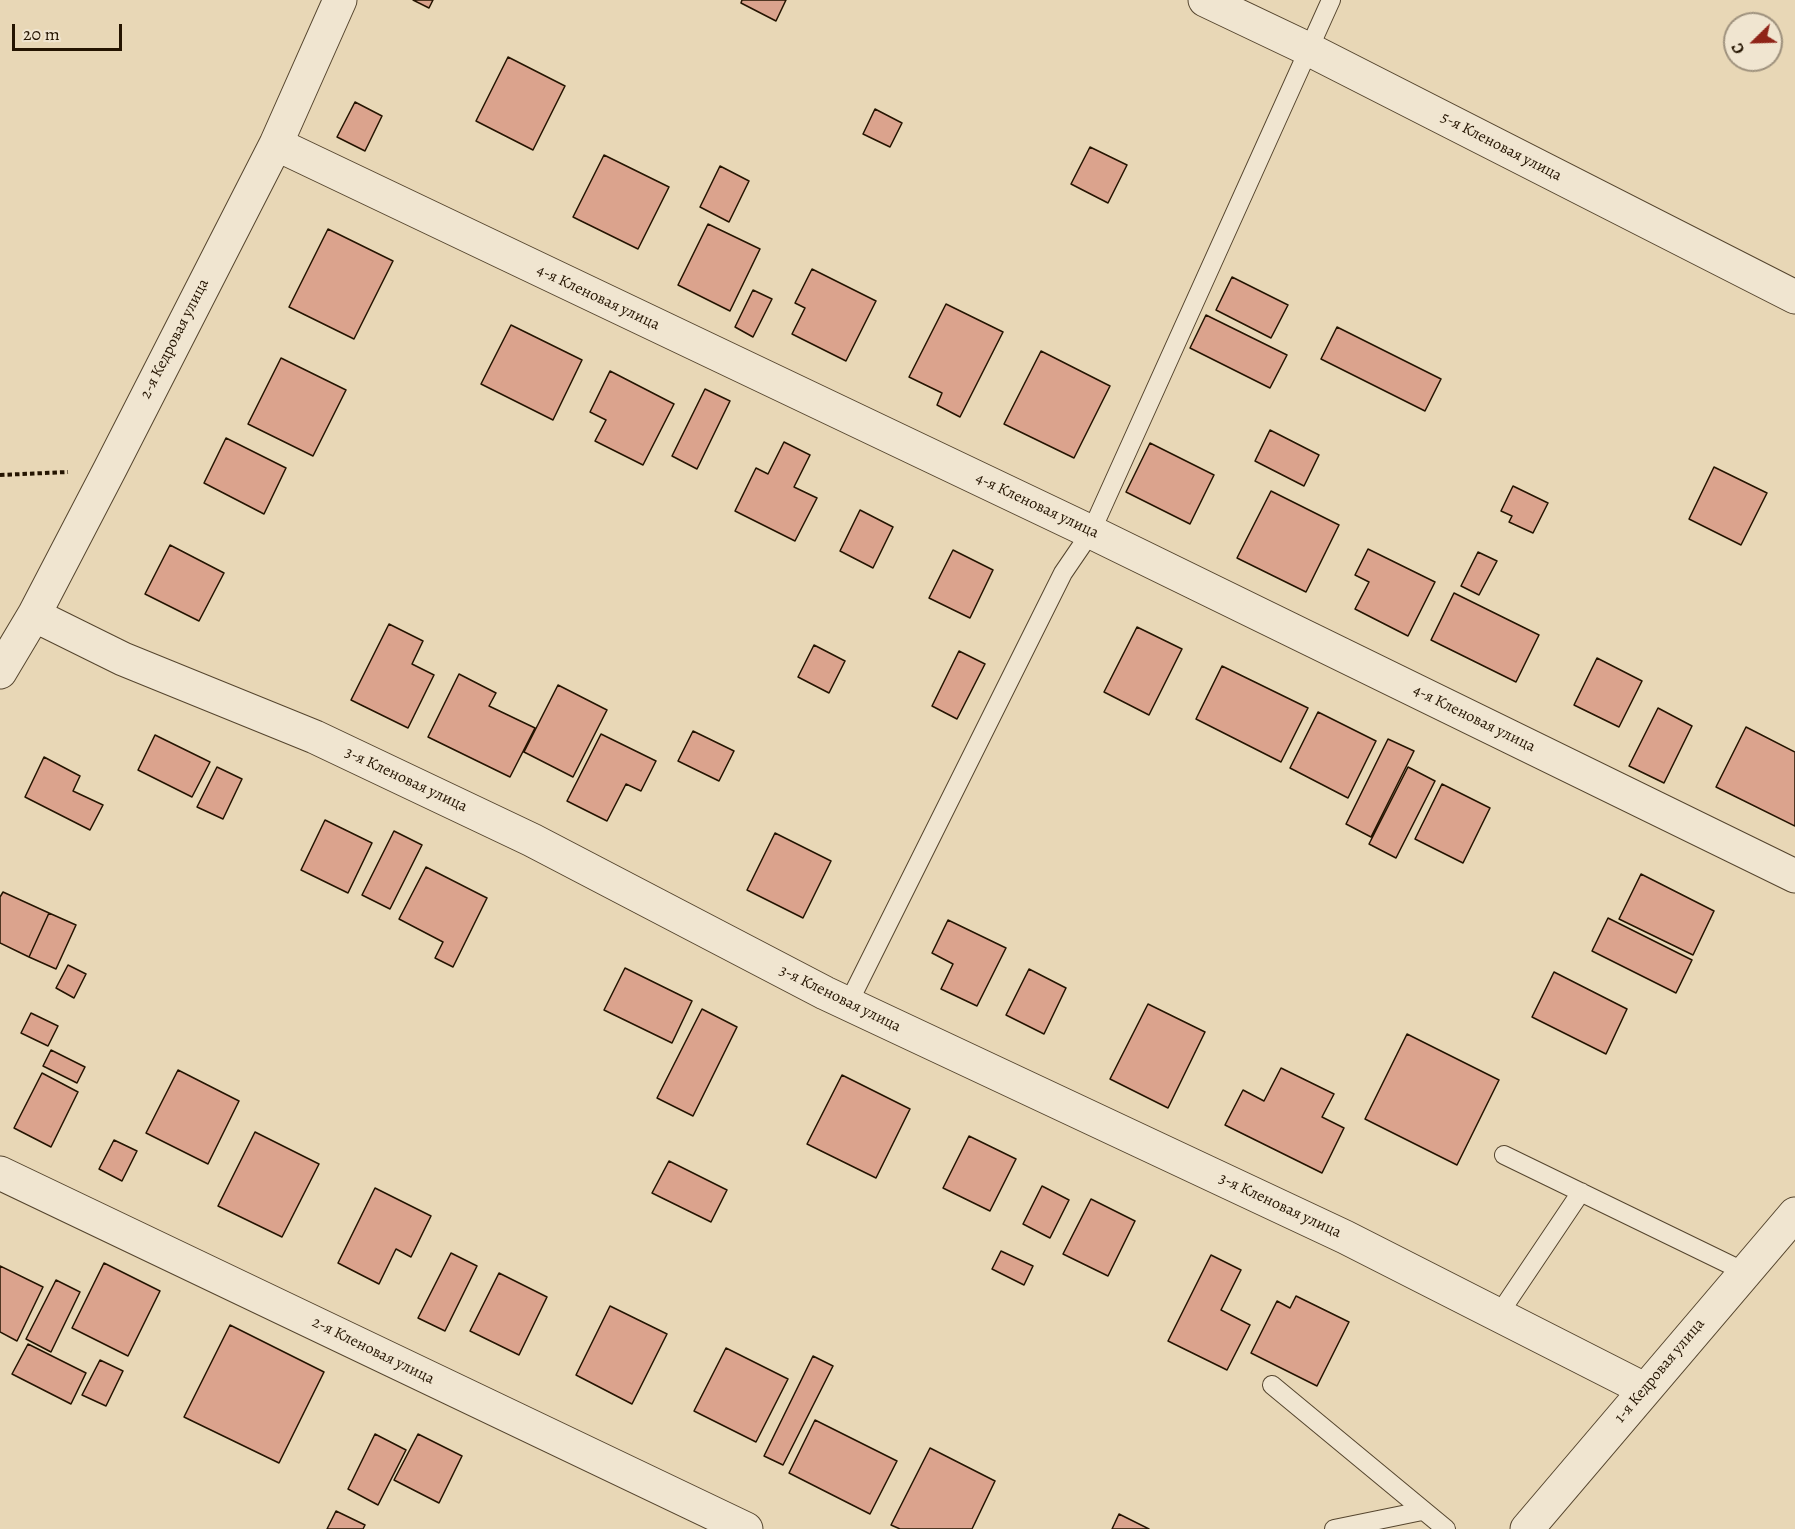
<!DOCTYPE html>
<html>
<head>
<meta charset="utf-8">
<style>
	body { margin:0 }
	#map { position:relative; width:1795px; height:1529px; overflow:hidden; background:#e8d7b6; font-family:Alegreya,serif }
	canvas { display:block }
	.north { position:absolute; left:1723px; top:12px; width:60px; height:60px; box-sizing:border-box; background:#f0e5d0; border:2px solid #9e917d; border-radius:50%; rotate:247deg; font-size:16px; font-weight:700; line-height:24px; text-align:center; color:#241401 }
	.north::after { content:''; display:block; margin:auto; width:21px; height:27px; background:#8f2418; clip-path:polygon(50% 0,100% 100%,50% 72%,0 100%) }
	.scale { position:absolute; left:12px; top:24px; width:110px; height:27px; box-sizing:border-box; border:3px solid #241401; border-top:0; padding-left:8px; font-size:18px; line-height:21px; white-space:nowrap; color:#241401; -webkit-text-stroke:4px #f0e5d0; paint-order:stroke }
</style>
</head>
<body>
<div id="map">
<canvas width="1795" height="1529"></canvas>
<div class="north">С</div>
<div class="scale">20 m</div>
</div>
<script>
const c = document.querySelector('canvas').getContext('2d');
c.lineJoin = 'round';
function fillPath(path, color) { c.fillStyle = color; c.fill(path, 'evenodd'); }
const poly = rows => new Path2D(rows.map(r => 'M' + r).join(''));
function trace(path, color, width, dash) { c.strokeStyle = color; c.lineWidth = width; c.lineCap = dash ? 'butt' : 'round'; c.setLineDash(dash || []); c.stroke(path); }
function drawText(font, color, halo, rows, align = 'center') {
  c.font = font + ' Alegreya,serif'; c.lineWidth = 4.5; c.setLineDash([]); c.textBaseline = 'middle'; c.strokeStyle = halo; c.fillStyle = color; for (const [text, x, y, turn = 0] of rows) {
    c.save(); c.translate(x, y); c.rotate((+turn || 0) * Math.PI / 180); c.textAlign = isNaN(turn) ? turn : align; if (halo) c.strokeText(text, 0, 0); c.fillText(text, 0, 0); c.restore();
  }
}
const building = poly([
	[413,0,433,0,429,8,413,0],
	[742,0,786,0,776,21,741,3,742,0],
	[508,57,565,86,533,150,476,121,508,57],
	[355,102,382,116,365,151,337,137,355,102],
	[875,109,902,123,890,147,863,134,875,109],
	[1090,147,1127,165,1108,203,1071,184,1090,147],
	[604,155,669,187,638,249,573,217,604,155],
	[720,166,749,181,729,222,700,207,720,166],
	[708,224,760,249,730,311,678,285,708,224],
	[328,229,393,261,354,339,289,307,328,229],
	[812,269,876,301,846,361,792,334,805,308,795,303,812,269],
	[1232,277,1288,305,1271,338,1216,310,1232,277],
	[753,290,772,299,753,337,735,327,753,290],
	[946,304,1003,332,960,417,937,405,942,393,909,377,946,304],
	[1206,315,1287,355,1270,388,1190,348,1206,315],
	[511,325,582,360,553,420,481,384,511,325],
	[1337,327,1441,379,1425,411,1321,359,1337,327],
	[1041,351,1110,386,1074,458,1004,424,1041,351],
	[281,358,346,390,313,456,248,424,281,358],
	[610,371,674,404,643,465,595,441,606,420,590,412,610,371],
	[705,389,730,401,697,469,672,456,705,389],
	[1270,430,1319,455,1304,486,1255,461,1270,430],
	[226,438,286,468,264,514,204,483,226,438],
	[784,442,810,455,794,487,817,498,795,541,735,511,756,468,768,474,784,442],
	[1150,443,1214,475,1190,524,1126,492,1150,443],
	[1714,467,1767,493,1741,545,1689,519,1714,467],
	[1513,486,1548,503,1533,533,1509,522,1512,516,1501,511,1513,486],
	[1271,491,1339,525,1306,592,1237,558,1271,491],
	[860,510,893,527,873,568,840,551,860,510],
	[170,545,224,573,199,621,145,594,170,545],
	[1368,549,1435,582,1408,636,1355,609,1369,582,1355,575,1368,549],
	[953,550,993,570,970,618,929,598,953,550],
	[1478,552,1497,561,1479,595,1461,586,1478,552],
	[1454,593,1539,635,1516,682,1431,640,1454,593],
	[389,624,423,641,412,664,434,675,408,728,351,700,389,624],
	[1137,627,1182,649,1149,715,1104,692,1137,627],
	[814,645,845,661,829,693,798,677,814,645],
	[959,651,985,664,957,719,932,706,959,651],
	[1597,658,1642,681,1619,727,1574,705,1597,658],
	[1222,666,1308,708,1281,762,1196,719,1222,666],
	[459,674,496,693,489,706,535,728,510,777,428,737,459,674],
	[558,685,607,710,573,777,524,752,558,685],
	[1658,708,1692,726,1664,783,1629,766,1658,708],
	[1318,712,1376,741,1348,798,1290,768,1318,712],
	[1746,727,1795,752,1795,826,1716,787,1746,727],
	[693,731,734,751,719,781,678,761,693,731],
	[601,734,656,761,641,791,626,784,607,821,567,801,601,734],
	[155,735,210,762,192,797,138,770,155,735],
	[1388,739,1414,751,1371,837,1346,824,1388,739],
	[44,757,80,776,73,791,103,805,90,830,25,797,44,757],
	[217,767,242,779,223,819,197,807,217,767],
	[1408,767,1435,781,1396,858,1369,844,1408,767],
	[1442,784,1490,808,1463,863,1415,839,1442,784],
	[325,820,372,843,348,893,301,870,325,820],
	[394,831,422,845,390,909,362,895,394,831],
	[775,833,831,861,803,918,747,890,775,833],
	[426,867,487,898,453,967,435,958,443,942,399,919,426,867],
	[1641,874,1714,911,1693,955,1619,919,1641,874],
	[3,892,49,913,29,957,0,943,0,897,3,892],
	[49,913,76,925,56,969,29,957,49,913],
	[1608,918,1692,960,1676,993,1592,951,1608,918],
	[948,920,1006,948,977,1006,941,989,953,964,932,953,948,920],
	[68,965,86,974,74,998,56,988,68,965],
	[625,968,692,1001,672,1043,604,1010,625,968],
	[1029,969,1066,988,1044,1034,1006,1015,1029,969],
	[1554,972,1627,1009,1606,1054,1532,1017,1554,972],
	[1148,1004,1205,1032,1168,1108,1110,1079,1148,1004],
	[702,1009,737,1027,693,1116,657,1098,702,1009],
	[31,1013,58,1026,48,1046,21,1033,31,1013],
	[1407,1034,1499,1080,1457,1165,1365,1119,1407,1034],
	[51,1050,85,1067,77,1083,43,1066,51,1050],
	[1281,1068,1334,1094,1322,1117,1344,1128,1322,1173,1225,1125,1243,1090,1264,1101,1281,1068],
	[178,1070,239,1101,208,1164,146,1133,178,1070],
	[42,1073,78,1092,51,1147,14,1128,42,1073],
	[842,1075,910,1109,876,1178,807,1144,842,1075],
	[255,1132,319,1164,282,1237,218,1206,255,1132],
	[969,1136,1016,1159,990,1211,943,1188,969,1136],
	[114,1140,137,1151,122,1181,99,1169,114,1140],
	[669,1161,727,1190,711,1222,652,1193,669,1161],
	[1042,1186,1069,1200,1050,1238,1023,1224,1042,1186],
	[375,1188,431,1216,411,1257,396,1249,379,1284,338,1263,375,1188],
	[1091,1199,1135,1221,1108,1276,1063,1254,1091,1199],
	[1001,1251,1033,1266,1024,1285,992,1269,1001,1251],
	[451,1253,477,1266,445,1331,418,1318,451,1253],
	[1211,1255,1241,1270,1221,1310,1250,1325,1227,1370,1168,1341,1211,1255],
	[104,1263,160,1291,128,1356,72,1328,104,1263],
	[0,1266,43,1287,17,1341,0,1332,0,1266],
	[499,1273,547,1297,519,1355,470,1331,499,1273],
	[56,1280,80,1292,51,1352,26,1339,56,1280],
	[1296,1296,1349,1322,1317,1386,1251,1353,1277,1301,1290,1308,1296,1296],
	[610,1306,667,1334,632,1404,576,1375,610,1306],
	[230,1325,324,1372,279,1463,184,1417,230,1325],
	[28,1344,86,1373,71,1404,12,1374,28,1344],
	[726,1348,788,1379,756,1442,694,1411,726,1348],
	[813,1356,833,1366,783,1465,764,1456,813,1356],
	[100,1360,123,1371,106,1406,82,1395,100,1360],
	[815,1420,897,1461,870,1514,789,1473,815,1420],
	[375,1434,406,1450,378,1505,348,1489,375,1434],
	[418,1434,462,1456,439,1503,394,1480,418,1434],
	[930,1448,995,1481,972,1529,900,1529,891,1525,930,1448],
	[336,1511,365,1525,363,1529,327,1529,336,1511],
	[1119,1514,1149,1529,1112,1529,1119,1514]
]);
const path = poly([
	[0,475,68,472]
]);
const service = poly([
	[848,1004,1063,573,1091,532,1331,0],
	[1504,1155,1745,1272],
	[1499,1314,1581,1192],
	[1272,1385,1446,1529],
	[1334,1529,1422,1511]
]);
const minor = poly([
	[1205,0,1308,49,1795,297],
	[276,144,1091,532,1795,876],
	[34,615,123,659,315,737,532,840,825,993,1345,1237,1644,1389],
	[0,672,34,615,110,469,276,144,340,0],
	[0,1173,746,1529],
	[1527,1529,1795,1214]
]);
const streetNames = [
	["5-я Кленовая улица",1501,147,27],
	["4-я Кленовая улица",598,298,25],
	["2-я Кедровая улица",175,339,-63],
	["4-я Кленовая улица",1037,506,25],
	["4-я Кленовая улица",1474,719,26],
	["3-я Кленовая улица",406,780,25],
	["3-я Кленовая улица",840,999,26],
	["3-я Кленовая улица",1280,1206,25],
	["2-я Кленовая улица",373,1351,26],
	["1-я Кедровая улица",1660,1371,-50]
];
fillPath(building, '#dba38d');
trace(building, '#241401', 1.5);
trace(service, '#55452e', 20);
trace(minor, '#55452e', 35);
trace(path, '#241401', 4, [4.5, 3]);
trace(service, '#f0e5d0', 18);
trace(minor, '#f0e5d0', 33);
drawText('16px', '#241401', '#f0e5d0', streetNames);
</script>
</body>
</html>
